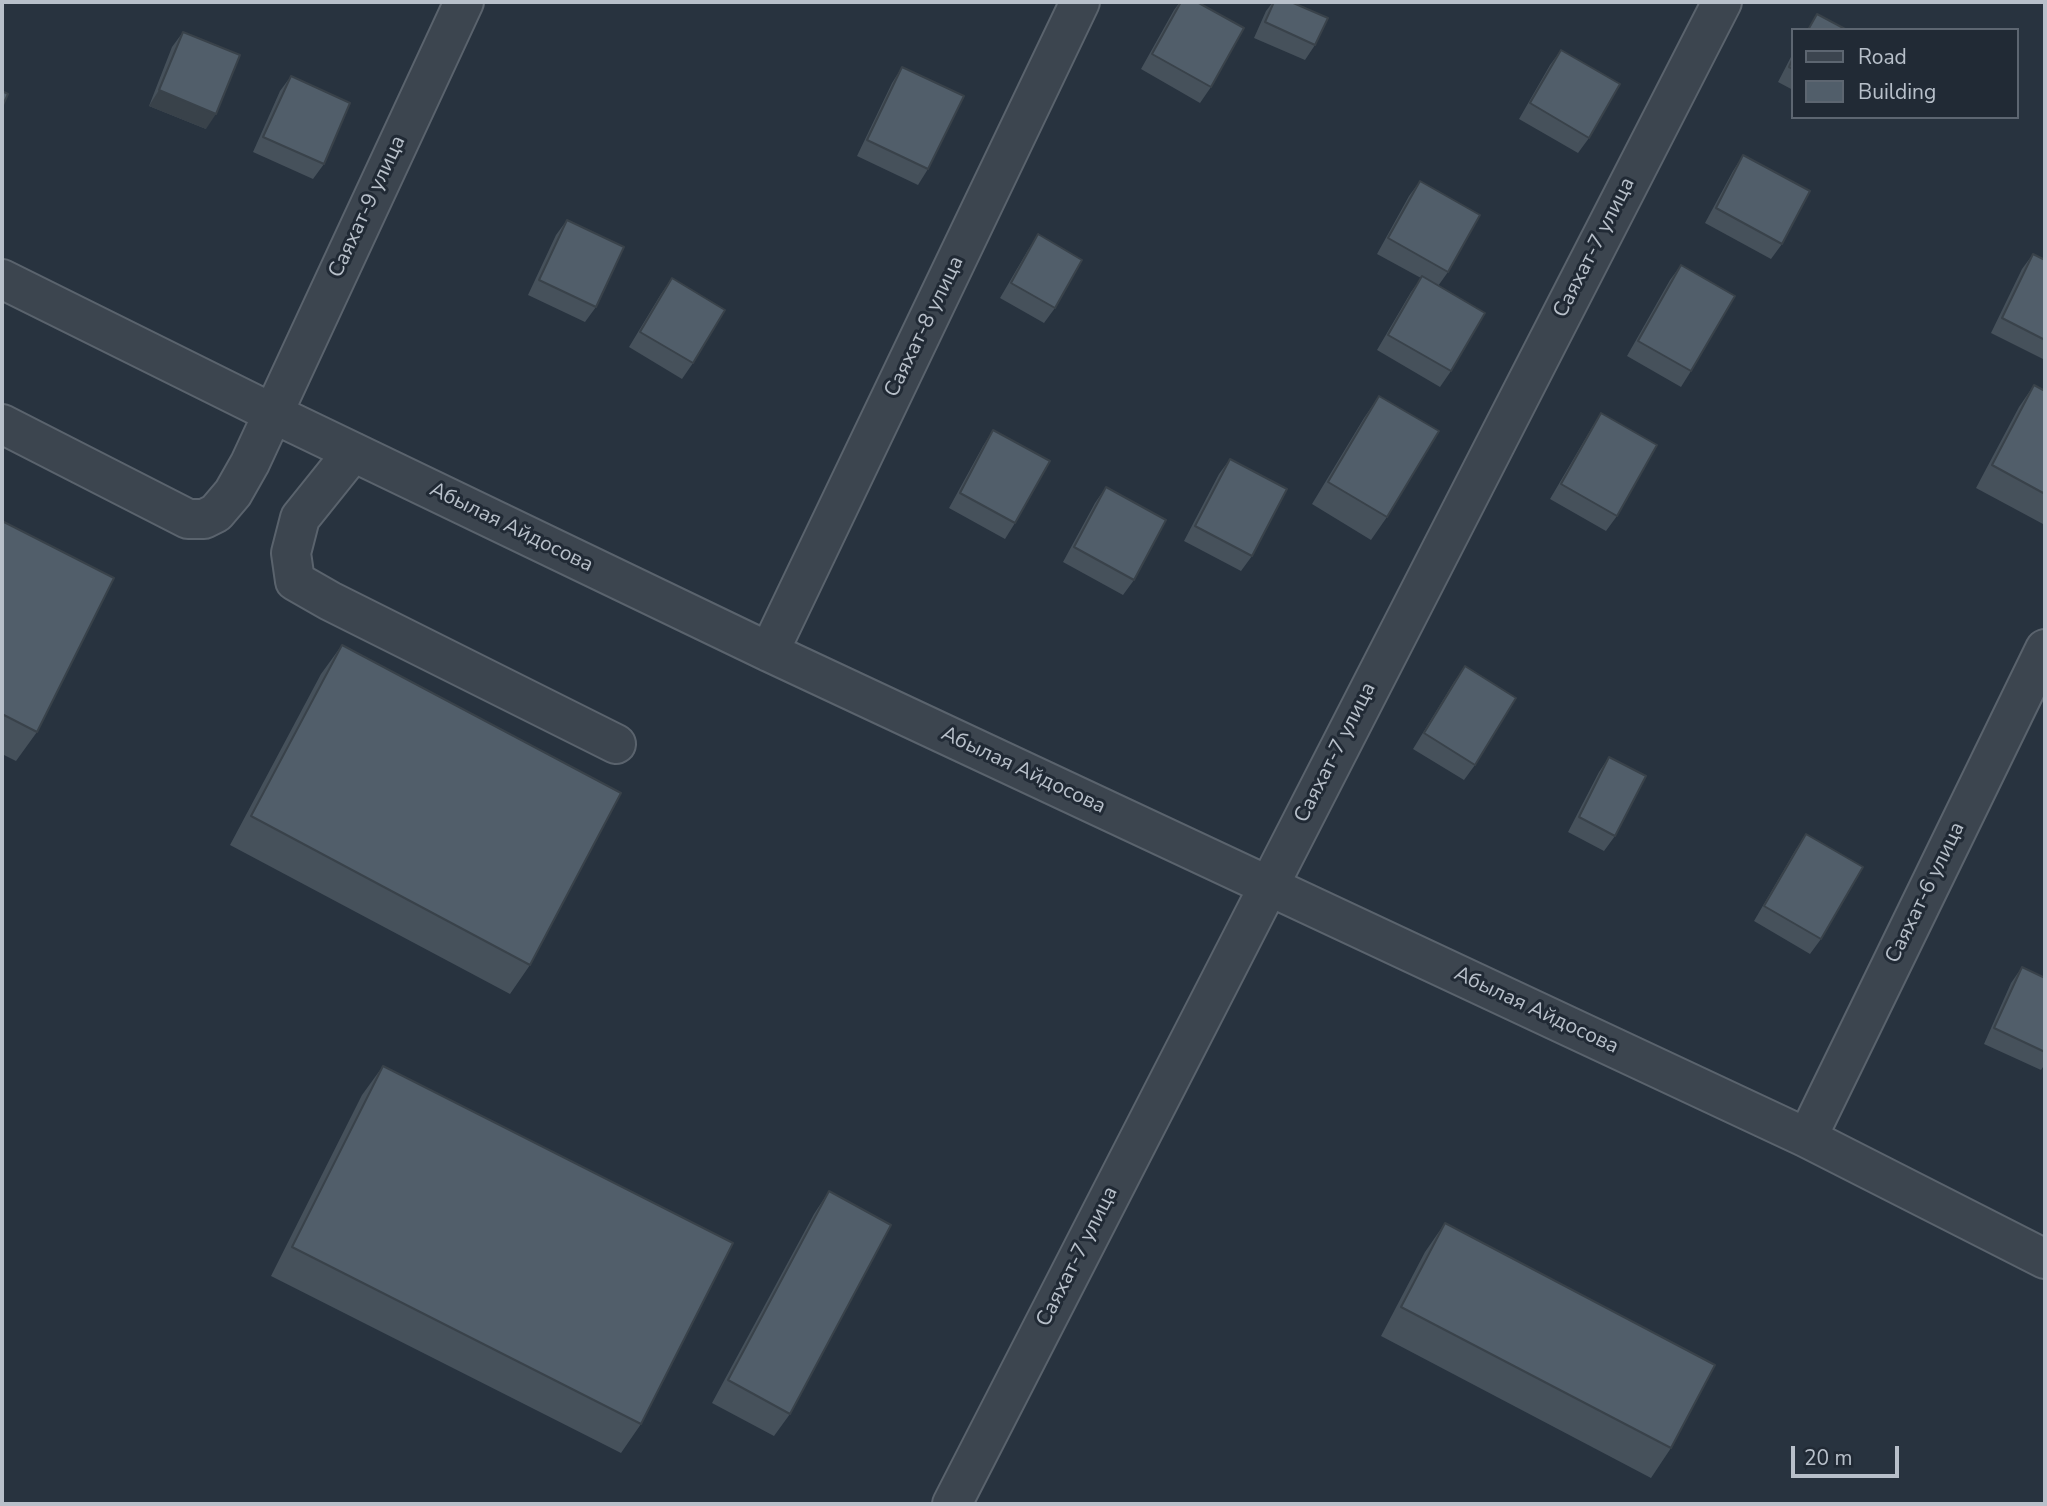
<!DOCTYPE html>
<html>
<head>
<meta charset="utf-8">
<style>
	body { margin:0 }
	#map { position:relative; width:2047px; height:1506px; overflow:hidden; background:#28333f; font-family:"Nunito Sans",sans-serif }
	canvas { display:block }
	.frame { position:absolute; inset:0; border:4px solid #b8c0ca; pointer-events:none }
	.legend { position:absolute; left:1791px; top:28px; width:228px; height:91px; box-sizing:border-box; background:#212a35; border:2px solid #5d6671; margin:0; padding:9px 12px; list-style:none; font-size:21px; color:#b8c0ca }
	.legend li { display:flex; align-items:center; gap:14px; height:35px }
	.legend b { width:35px; border:2px solid #5d6671 }
	.scale { position:absolute; left:1791px; top:1446px; width:108px; height:32px; box-sizing:border-box; border:4px solid #b8c0ca; border-top:0; padding-left:9px; font-size:21px; line-height:24px; white-space:nowrap; color:#b8c0ca; -webkit-text-stroke:5px #212a35; paint-order:stroke }
</style>
</head>
<body>
<div id="map">
<canvas width="2047" height="1506"></canvas>
<div class="frame"></div>
<ul class="legend">
<li><b style="height:9px;background:#3c454f"></b>Road</li>
<li><b style="height:19px;background:#515e6a"></b>Building</li>
</ul>
<div class="scale">20 m</div>
</div>
<script>
const c = document.querySelector('canvas').getContext('2d');
c.lineJoin = 'round';
const poly = rows => new Path2D(rows.map(r => 'M' + r).join(''));
function trace(path, color, width, dash) { c.strokeStyle = color; c.lineWidth = width; c.lineCap = dash ? 'butt' : 'round'; c.setLineDash(dash || []); c.stroke(path); }
function fillPath(path, color) { c.fillStyle = color; c.fill(path, 'evenodd'); }
function drawText(font, color, halo, rows, align = 'center') {
  c.font = font + ' "Nunito Sans",sans-serif'; c.lineWidth = 6; c.setLineDash([]); c.textBaseline = 'middle'; c.strokeStyle = halo; c.fillStyle = color; for (const [text, x, y, turn = 0] of rows) {
    c.save(); c.translate(x, y); c.rotate((+turn || 0) * Math.PI / 180); c.textAlign = isNaN(turn) ? turn : align; if (halo) c.strokeText(text, 0, 0); c.fillText(text, 0, 0); c.restore();
  }
}
const minor = poly([
	[2,279,272,413,769,652,1807,1138,2045,1259],
	[2,424,188,519,204,519,216,513,233,493,250,463,464,2],
	[353,452,300,518,291,553,295,581,330,601,616,744],
	[769,652,1080,2],
	[1807,1138,2045,649],
	[952,1504,1722,2]
]);
const wall = poly([
	[1180,2,1197,2,1211,87,1200,103,1141,69,1174,10],
	[1273,2,1291,2,1315,45,1305,60,1254,38,1266,11],
	[183,32,206,129,149,106,172,47],
	[1561,50,1589,138,1578,153,1519,119,1550,65],
	[1793,53,1793,90,1778,82],
	[902,67,928,169,918,185,857,156,892,83],
	[291,76,324,164,313,179,253,152,280,91],
	[1743,155,1782,244,1771,259,1705,223,1733,171],
	[1420,181,1448,272,1438,286,1451,371,1440,387,1377,350,1411,292,1421,278,1377,254,1409,196],
	[567,220,596,307,585,322,528,295,556,235],
	[1038,234,1055,308,1044,323,1000,298,1028,250],
	[2033,254,2045,260,2045,360,1991,333,2022,269],
	[1681,265,1691,371,1681,387,1627,356,1670,280],
	[672,278,693,363,682,379,629,347,661,294],
	[2034,385,2045,391,2045,521,2043,524,1976,488,2019,407],
	[1379,396,1387,517,1371,540,1312,504,1364,418],
	[1601,413,1617,516,1606,531,1550,499,1591,429],
	[993,430,1015,523,1005,539,949,508,983,446],
	[1230,459,1252,556,1241,571,1184,541,1219,474],
	[1106,487,1134,580,1123,595,1063,562,1095,503],
	[2,521,37,732,16,761,2,754],
	[342,645,530,965,510,994,230,845,321,674],
	[1465,666,1475,765,1464,780,1413,749,1454,682],
	[1609,757,1615,836,1604,851,1568,832,1599,772],
	[1806,834,1821,939,1810,954,1754,921,1796,849],
	[2022,967,2045,978,2045,1064,2041,1070,1984,1044,2011,983],
	[383,1066,641,1424,621,1453,271,1276,362,1095],
	[829,1191,790,1414,774,1436,712,1403,814,1214],
	[1445,1223,1671,1448,1651,1478,1381,1336,1425,1252]
]);
const shadedWall = poly([
	[159,90,216,114,206,129,149,106]
]);
const building = poly([
	[1181,2,1197,2,1244,28,1211,87,1152,54,1181,2],
	[1274,2,1291,2,1328,18,1315,45,1265,22,1274,2],
	[1817,14,1847,30,1808,30,1817,14],
	[183,32,240,55,216,114,159,90,183,32],
	[1561,50,1620,84,1589,138,1530,103,1561,50],
	[1793,58,1793,69,1789,67,1793,58],
	[902,67,964,96,928,169,867,140,902,67],
	[291,76,350,103,324,164,263,137,291,76],
	[2,91,8,94,2,107,2,91],
	[1743,155,1810,191,1782,244,1716,208,1743,155],
	[1420,181,1480,215,1448,272,1388,238,1420,181],
	[567,220,624,247,596,307,539,280,567,220],
	[1038,234,1082,260,1055,308,1011,283,1038,234],
	[2033,254,2045,260,2045,340,2002,318,2033,254],
	[1681,265,1735,296,1691,371,1638,341,1681,265],
	[1422,276,1485,313,1451,371,1388,335,1422,276],
	[672,278,725,310,693,363,640,332,672,278],
	[2034,385,2045,391,2045,494,1992,465,2034,385],
	[1379,396,1439,431,1387,517,1328,482,1379,396],
	[1601,413,1657,445,1617,516,1561,484,1601,413],
	[993,430,1050,461,1015,523,960,493,993,430],
	[1230,459,1287,489,1252,556,1195,526,1230,459],
	[1106,487,1166,520,1134,580,1074,547,1106,487],
	[2,521,114,578,37,732,2,714,2,521],
	[342,645,621,793,530,965,251,816,342,645],
	[1465,666,1516,698,1475,765,1424,733,1465,666],
	[1609,757,1646,776,1615,836,1579,817,1609,757],
	[1806,834,1863,867,1821,939,1764,906,1806,834],
	[2022,967,2045,978,2045,1052,1994,1028,2022,967],
	[383,1066,733,1243,641,1424,292,1247,383,1066],
	[829,1191,891,1225,790,1414,728,1380,829,1191],
	[1445,1223,1715,1365,1671,1448,1401,1307,1445,1223]
]);
const streetNames = [
	["Саяхат-9 улица",368,207,-65],
	["Саяхат-7 улица",1595,248,-63],
	["Саяхат-8 улица",925,327,-64],
	["Абылая Айдосова",511,528,26],
	["Саяхат-7 улица",1336,753,-63],
	["Абылая Айдосова",1023,771,25],
	["Саяхат-6 улица",1926,893,-64],
	["Абылая Айдосова",1536,1011,25],
	["Саяхат-7 улица",1078,1257,-63]
];
trace(minor, '#5a636d', 42);
trace(minor, '#3c454f', 38);
fillPath(wall, '#46515b');
fillPath(shadedWall, '#39424a');
fillPath(building, '#515e6a');
trace(building, '#39424a', 2);
drawText('21px', '#b8c0ca', '#212a35', streetNames);
</script>
</body>
</html>
